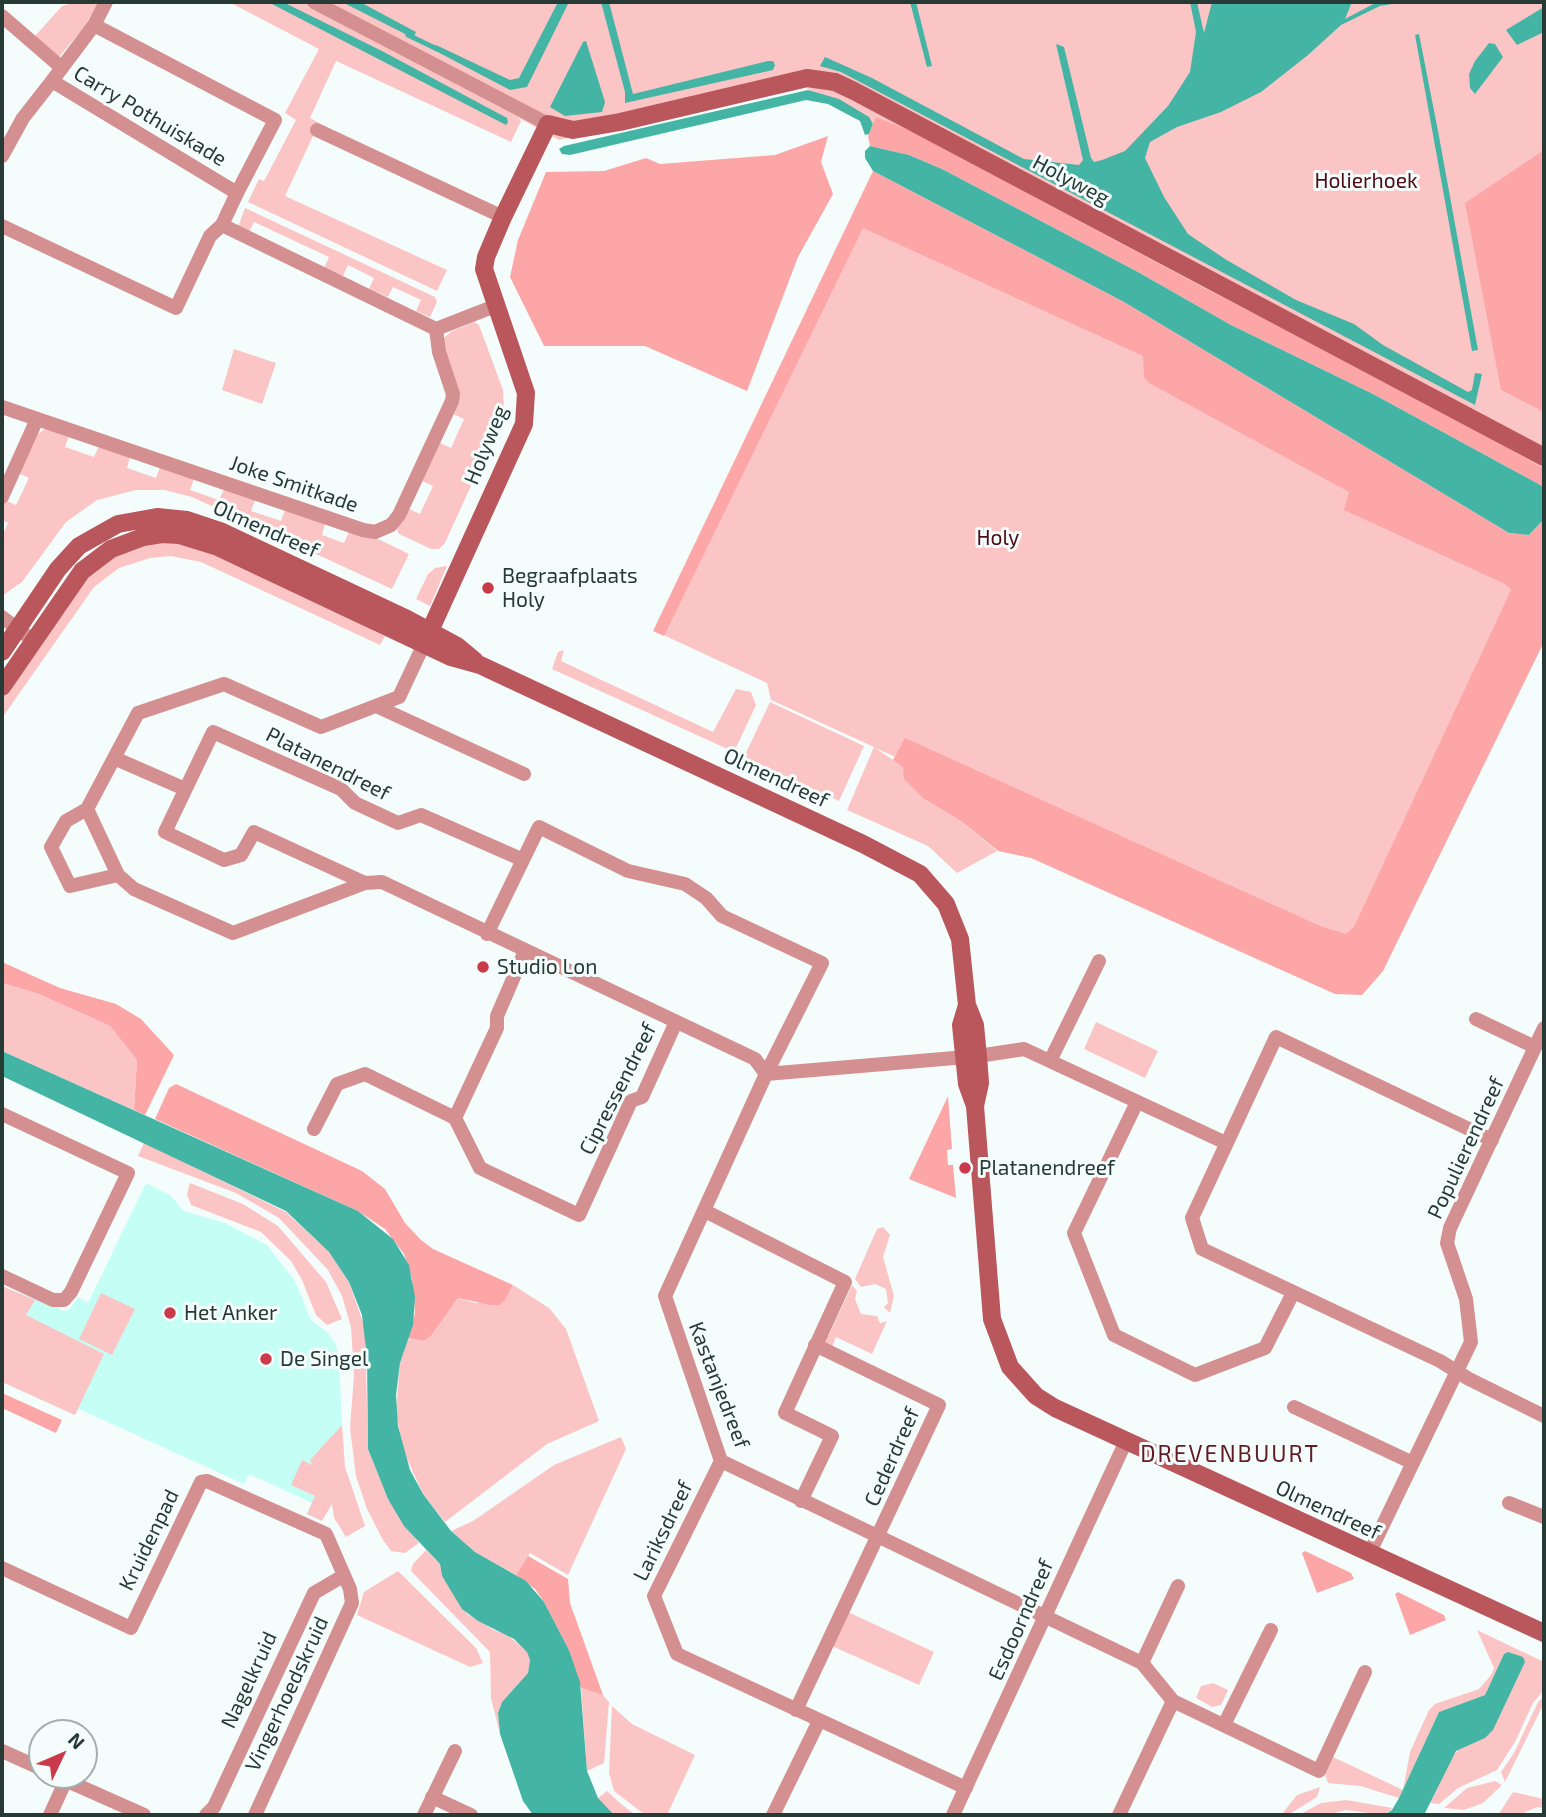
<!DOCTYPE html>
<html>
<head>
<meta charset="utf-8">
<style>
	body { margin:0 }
	#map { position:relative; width:1546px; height:1817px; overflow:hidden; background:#f4fdfc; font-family:"Exo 2",sans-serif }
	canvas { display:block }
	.frame { position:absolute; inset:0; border:4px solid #273a36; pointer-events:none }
	.north { position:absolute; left:28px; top:1719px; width:70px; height:70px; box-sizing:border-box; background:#f4fdfc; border:2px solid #a2afad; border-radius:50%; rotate:46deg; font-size:19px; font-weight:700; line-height:28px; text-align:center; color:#273a36 }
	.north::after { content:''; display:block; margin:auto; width:24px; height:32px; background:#ca3a4b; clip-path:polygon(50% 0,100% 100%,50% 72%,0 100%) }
</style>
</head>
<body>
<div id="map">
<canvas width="1546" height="1817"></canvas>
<div class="frame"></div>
<div class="north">N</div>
</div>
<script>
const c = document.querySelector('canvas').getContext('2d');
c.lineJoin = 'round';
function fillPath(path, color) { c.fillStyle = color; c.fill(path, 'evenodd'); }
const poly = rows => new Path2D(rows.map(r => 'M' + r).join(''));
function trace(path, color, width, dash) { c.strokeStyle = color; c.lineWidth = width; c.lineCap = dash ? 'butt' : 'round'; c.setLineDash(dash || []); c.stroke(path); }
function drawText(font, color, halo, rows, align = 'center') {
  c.font = font + ' "Exo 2",sans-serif'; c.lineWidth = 6; c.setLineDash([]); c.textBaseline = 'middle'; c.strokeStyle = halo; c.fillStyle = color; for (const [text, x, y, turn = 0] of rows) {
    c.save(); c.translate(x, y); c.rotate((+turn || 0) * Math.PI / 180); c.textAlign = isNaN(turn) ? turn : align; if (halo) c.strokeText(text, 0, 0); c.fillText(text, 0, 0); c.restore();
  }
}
const built = poly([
	[146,1183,170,1195,184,1211,225,1223,267,1245,295,1281,311,1320,327,1332,335,1343,339,1355,342,1425,311,1460,316,1476,322,1521,307,1514,312,1503,249,1474,244,1484,79,1409,75,1415,2,1382,2,1286,64,1311,70,1309,78,1297,88,1303]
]);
const green = poly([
	[75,2,99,2,84,27,59,57,35,36,62,6],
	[229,2,271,3,506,124,506,118,283,2,1544,2,1544,474,806,88,559,140,517,117,521,121,511,142,336,61,310,118,319,123,285,196,447,270,437,291,248,202,259,179,264,181,296,120,285,113,319,49],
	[245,208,435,297,437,302,430,317,416,311,421,300,393,287,388,297,369,289,374,278,348,265,343,276,324,268,329,257,254,222,249,232,238,227],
	[864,211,1154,344,1530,572,1354,956,875,748,904,767,924,799,961,821,997,851,957,873,928,846,847,810,874,747,771,700,767,683,659,633],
	[474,322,479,325,503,390,504,413,445,543,439,549,431,549,399,534,397,529,409,509,420,514,433,486,422,481,440,443,451,448,464,419,453,414,443,345,444,338,452,331],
	[234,349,276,363,262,404,222,390],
	[45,429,69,436,65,447,94,457,99,446,130,457,127,468,156,478,160,467,194,479,190,490,219,500,224,489,255,500,251,511,281,521,285,510,325,524,322,535,344,543,349,532,374,537,409,554,392,589,192,497,165,490,136,490,97,500,66,522,22,582,2,596,2,536,8,523,2,520,2,508,5,500,16,505,29,478,18,473,36,435],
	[167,541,197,545,376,626,374,631,385,636,380,645,201,562,171,556,150,558,119,568,94,587,2,718,2,698,77,585,100,564,137,545],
	[447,566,430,606,416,599,428,574,435,568],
	[564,650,561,661,713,732,736,689,751,692,756,705,734,752,552,669,558,652],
	[770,702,864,746,839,801,744,757],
	[2,983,39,994,110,1026,137,1060,134,1110,2,1051],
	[1096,1022,1158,1051,1145,1078,1084,1049],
	[144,1143,286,1212,329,1252,349,1282,365,1328,368,1449,388,1499,419,1543,405,1553,391,1551,383,1540,367,1509,356,1476,350,1428,354,1375,351,1327,342,1296,328,1270,279,1218,236,1193,138,1156],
	[190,1183,243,1204,278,1226,326,1282,342,1319,327,1325,316,1315,302,1280,291,1261,261,1232,191,1205,187,1194],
	[883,1227,890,1235,883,1257,894,1296,890,1313,884,1307,888,1303,886,1289,875,1284,861,1287,855,1279,877,1229],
	[513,1285,549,1308,566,1329,599,1421,547,1444,445,1522,423,1494,403,1450,396,1411,400,1363,408,1338,424,1341,431,1336,458,1298,475,1303,505,1300],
	[852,1285,857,1291,855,1299,861,1314,877,1316,880,1323,887,1321,872,1354,836,1337,832,1347,824,1344,827,1339,822,1337,829,1335],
	[2,1286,35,1300,26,1315,104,1354,75,1415,2,1382],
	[101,1293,135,1309,112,1355,79,1339],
	[342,1425,345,1467,365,1526,346,1537,334,1518,332,1504,322,1521,307,1514,315,1496,291,1485,302,1460,312,1465,310,1460],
	[621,1437,626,1449,568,1575,530,1553,516,1575,475,1552,451,1531,473,1521,554,1465],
	[426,1550,440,1564,442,1576,467,1614,494,1630,507,1635,527,1651,530,1660,528,1673,502,1702,498,1713,500,1734,491,1698,490,1652,411,1571,413,1564],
	[398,1571,476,1648,483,1663,470,1667,357,1615,364,1592],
	[848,1612,934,1652,919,1685,832,1646],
	[1477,1630,1544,1662,1544,1690,1533,1703,1515,1742,1497,1770,1458,1788,1439,1804,1430,1803,1453,1755,1463,1746,1504,1654,1485,1695,1439,1712,1399,1798,1360,1786,1328,1783,1325,1774,1333,1757,1403,1790,1410,1752,1429,1710,1435,1704,1479,1689,1491,1675,1494,1668],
	[1213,1683,1228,1690,1221,1705,1212,1707,1196,1698,1201,1686],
	[581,1688,603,1695,609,1702,604,1763,587,1771],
	[1544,1696,1544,1703,1505,1782,1501,1772,1514,1753,1538,1702],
	[612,1706,632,1724,695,1755,667,1815,645,1815,614,1791,609,1773],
	[1495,1781,1502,1785,1483,1803,1464,1810,1444,1808,1467,1788],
	[1320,1787,1317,1797,1288,1815,1281,1815,1297,1795],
	[607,1791,620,1803,635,1815,614,1815,604,1807,598,1798],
	[1513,1792,1544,1799,1544,1808,1537,1807,1519,1815,1498,1815],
	[1346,1800,1393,1808,1384,1815,1346,1810,1327,1815,1299,1815,1321,1803]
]);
const forest = poly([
	[876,117,911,131,1204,288,1433,404,1544,469,1544,487,1373,394,1231,325,1138,272,942,169,909,155,870,146,868,136],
	[828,136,821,162,833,194,798,257,747,391,645,346,544,346,510,277,518,240,546,172,604,171,646,158,660,164,775,155],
	[1544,150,1544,412,1501,390,1465,203],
	[873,171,1124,302,1509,533,1529,535,1544,519,1544,642,1383,971,1362,995,1335,994,1031,858,998,851,961,821,924,799,904,779,903,767,893,760,905,738,1320,926,1346,934,1354,927,1511,590,1505,584,1344,510,1349,492,1149,383,1144,377,1143,356,863,228,664,636,653,631],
	[2,962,60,988,116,1004,141,1019,174,1055,145,1115,134,1110,137,1060,110,1026,39,994,2,983],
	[176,1084,362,1171,385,1189,405,1223,420,1239,433,1249,513,1285,505,1300,500,1305,490,1305,458,1298,431,1336,424,1341,408,1338,415,1313,412,1278,404,1254,385,1229,358,1211,155,1119,169,1088],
	[948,1096,952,1149,947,1150,948,1165,953,1165,956,1198,909,1179],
	[2,1393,62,1420,56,1433,2,1408],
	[1305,1551,1351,1573,1354,1579,1317,1593,1302,1553],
	[528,1556,568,1579,570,1603,603,1695,581,1688,569,1650,544,1602,535,1589,516,1575],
	[1398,1592,1444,1615,1446,1620,1410,1635,1395,1594]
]);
const water = poly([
	[268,2,283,2,382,51,507,118,508,122,506,125],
	[342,2,360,2,416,32,413,38],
	[558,2,569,2,527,87,510,90,432,49,436,45,510,80,519,78],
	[601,2,609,2,633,94,768,61,773,61,775,65,773,70,625,103,625,92],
	[910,2,916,2,932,66,927,67],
	[1190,2,1197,2,1204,33,1212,2,1352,2,1345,19,1377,2,1404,2,1380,6,1341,25,1308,55,1261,92,1221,112,1177,127,1150,142,1145,158,1164,197,1188,234,1225,259,1296,300,1354,324,1383,345,1468,392,1472,390,1475,373,1482,374,1475,405,841,72,820,66,825,57,872,78,1024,159,1079,165,1083,160,1056,44,1064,47,1091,158,1094,162,1102,160,1125,151,1168,106,1190,72,1196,32],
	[1544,7,1544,32,1517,45,1506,30],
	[1419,34,1438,131,1478,350,1472,351,1415,35],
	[586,41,605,102,602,112,565,116,550,107,583,42],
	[1489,43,1495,44,1503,57,1475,94,1470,88,1469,74,1475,61],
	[808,90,839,99,869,117,873,124,869,134,865,135,860,121,828,104,806,100,570,155,562,154,559,149,564,146],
	[870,146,909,155,942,169,1138,272,1231,325,1373,394,1544,487,1544,519,1529,535,1509,533,1124,302,873,171,865,158,865,151],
	[2,1051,358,1211,393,1239,409,1265,415,1297,413,1325,400,1363,396,1395,398,1426,410,1470,423,1494,451,1531,475,1552,526,1581,544,1602,569,1650,580,1682,587,1771,598,1798,614,1815,533,1815,523,1801,500,1734,498,1713,502,1702,528,1673,530,1660,527,1652,514,1639,478,1621,462,1609,442,1576,440,1564,404,1526,388,1499,368,1449,367,1358,362,1315,349,1282,329,1252,286,1211,2,1076],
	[1508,1652,1523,1657,1525,1662,1493,1730,1485,1738,1456,1751,1424,1815,1384,1815,1392,1810,1399,1798,1439,1712,1485,1695,1504,1654]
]);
const stream = poly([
	[408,35,437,49]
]);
const street = poly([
	[314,2,548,124],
	[2,16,62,68],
	[94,25,275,120,237,193],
	[52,81,94,25,106,2],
	[317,130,503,217],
	[2,156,23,118,52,81,237,193,222,225,436,329],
	[2,226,176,308,210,236,222,225],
	[2,407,363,530,375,532,391,525,399,515,452,401,453,394,439,352,436,329,495,306],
	[2,497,37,419],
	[2,617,26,635],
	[424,644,399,697,321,727,224,684,138,713,87,809,118,875,134,889,233,933,365,883,382,882,755,1059,766,1074,978,1056,1024,1049,1226,1143],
	[376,706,524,774],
	[114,758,185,789],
	[87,809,66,821,51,847,70,886,118,875],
	[365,883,254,832,241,855,224,860,165,832,213,732,341,789,355,803,398,823,421,815,521,859],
	[487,934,539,827,628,871,685,884,706,898,722,916,822,963,766,1074,665,1296,721,1461,1142,1663,1173,1701,1319,1771,1365,1672],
	[1476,1019,1535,1047],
	[1050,1061,1099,961],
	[1137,1102,1074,1233,1114,1335,1195,1375,1265,1348,1293,1293],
	[2,1114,128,1173,71,1292,64,1300,53,1300,2,1276],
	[455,1118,497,1028,497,1016,525,951],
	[314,1129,337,1084,365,1074,455,1118,480,1168,579,1215,631,1101,642,1097,676,1022],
	[1492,1140,1276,1037,1192,1218,1202,1249,1440,1361,1469,1379,1544,1416],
	[705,1211,845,1282,785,1413,832,1436,801,1501],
	[1294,1407,1413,1463],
	[721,1461,654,1596,677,1654,966,1788],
	[1509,1503,1544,1517],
	[1369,1554,1471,1342,1466,1299,1447,1243,1450,1228,1544,1028],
	[2,1568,131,1628,201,1482,207,1481,326,1534,350,1589,352,1603,255,1815],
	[1142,1663,1178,1586],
	[796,1710,939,1405,815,1345],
	[1224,1725,1271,1630],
	[2,1751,42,1769],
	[54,1775,144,1815],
	[432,1797,471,1815],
	[50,1815,66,1780],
	[206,1815,214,1807,314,1593,343,1576],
	[424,1815,455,1751],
	[773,1815,819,1721],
	[953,1815,1126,1441],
	[1119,1815,1173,1701]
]);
const secondary = poly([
	[424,644,524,424,526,393,484,269,486,257,503,217,548,124,573,130,620,122,807,78,835,82,854,91,1544,457],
	[2,652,58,569,79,546,118,524,157,517,187,520,220,531,407,619,457,646,475,661],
	[2,687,82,571,111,549,143,537,162,534,179,535,218,547,451,657,480,665,863,844,920,874,946,904,960,939,967,1005,975,1025,978,1056,980,1083,975,1106],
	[967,1005,961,1025,967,1084,975,1106,992,1319,1010,1367,1036,1396,1055,1408,1544,1633]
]);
const markers = [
	[488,588,7,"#ca3a4b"],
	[483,967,7,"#ca3a4b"],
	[965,1168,7,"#ca3a4b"],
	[170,1313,7,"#ca3a4b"],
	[266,1359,7,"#ca3a4b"]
];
const streetNames = [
	["Carry Pothuiskade",150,116,31],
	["Holyweg",1071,180,28],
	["Holyweg",486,445,-68],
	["Joke Smitkade",294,484,19],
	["Olmendreef",266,529,24],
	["Platanendreef",328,764,27],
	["Olmendreef",776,778,25],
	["Cipressendreef",618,1089,-63],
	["Populierendreef",1466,1148,-65],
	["Kastanjedreef",719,1385,69],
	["Cederdreef",892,1457,-66],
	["Olmendreef",1328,1510,25],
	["Lariksdreef",663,1531,-64],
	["Kruidenpad",149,1540,-64],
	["Esdoorndreef",1021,1620,-66],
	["Nagelkruid",249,1680,-65],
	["Vingerhoedskruid",287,1694,-65]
];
const parkNames = [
	["Holierhoek",1366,181],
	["Holy",998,538]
];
const poiNames = [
	["Begraafplaats",502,576],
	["Holy",502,600],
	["Studio Lon",497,967],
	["Platanendreef",979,1168],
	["Het Anker",184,1313],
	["De Singel",280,1359]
];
const neighbourhoodNames = [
	["DREVENBUURT",1230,1454]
];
fillPath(built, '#c5fef5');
fillPath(green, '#fcc5c5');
fillPath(forest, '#fca6a7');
fillPath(water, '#44b4a5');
trace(stream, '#44b4a5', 5);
trace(street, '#d48f90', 14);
trace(secondary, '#ba575c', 18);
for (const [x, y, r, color] of markers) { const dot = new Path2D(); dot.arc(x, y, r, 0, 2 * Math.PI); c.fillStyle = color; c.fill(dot); trace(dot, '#f4fdfc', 2.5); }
drawText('21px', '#273a36', '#f4fdfc', streetNames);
drawText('21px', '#4e0d16', '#f4fdfc', parkNames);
drawText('21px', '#273a36', '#f4fdfc', poiNames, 'left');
c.letterSpacing = '2px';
drawText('23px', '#611c23', '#f4fdfc', neighbourhoodNames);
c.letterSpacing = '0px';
</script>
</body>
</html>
